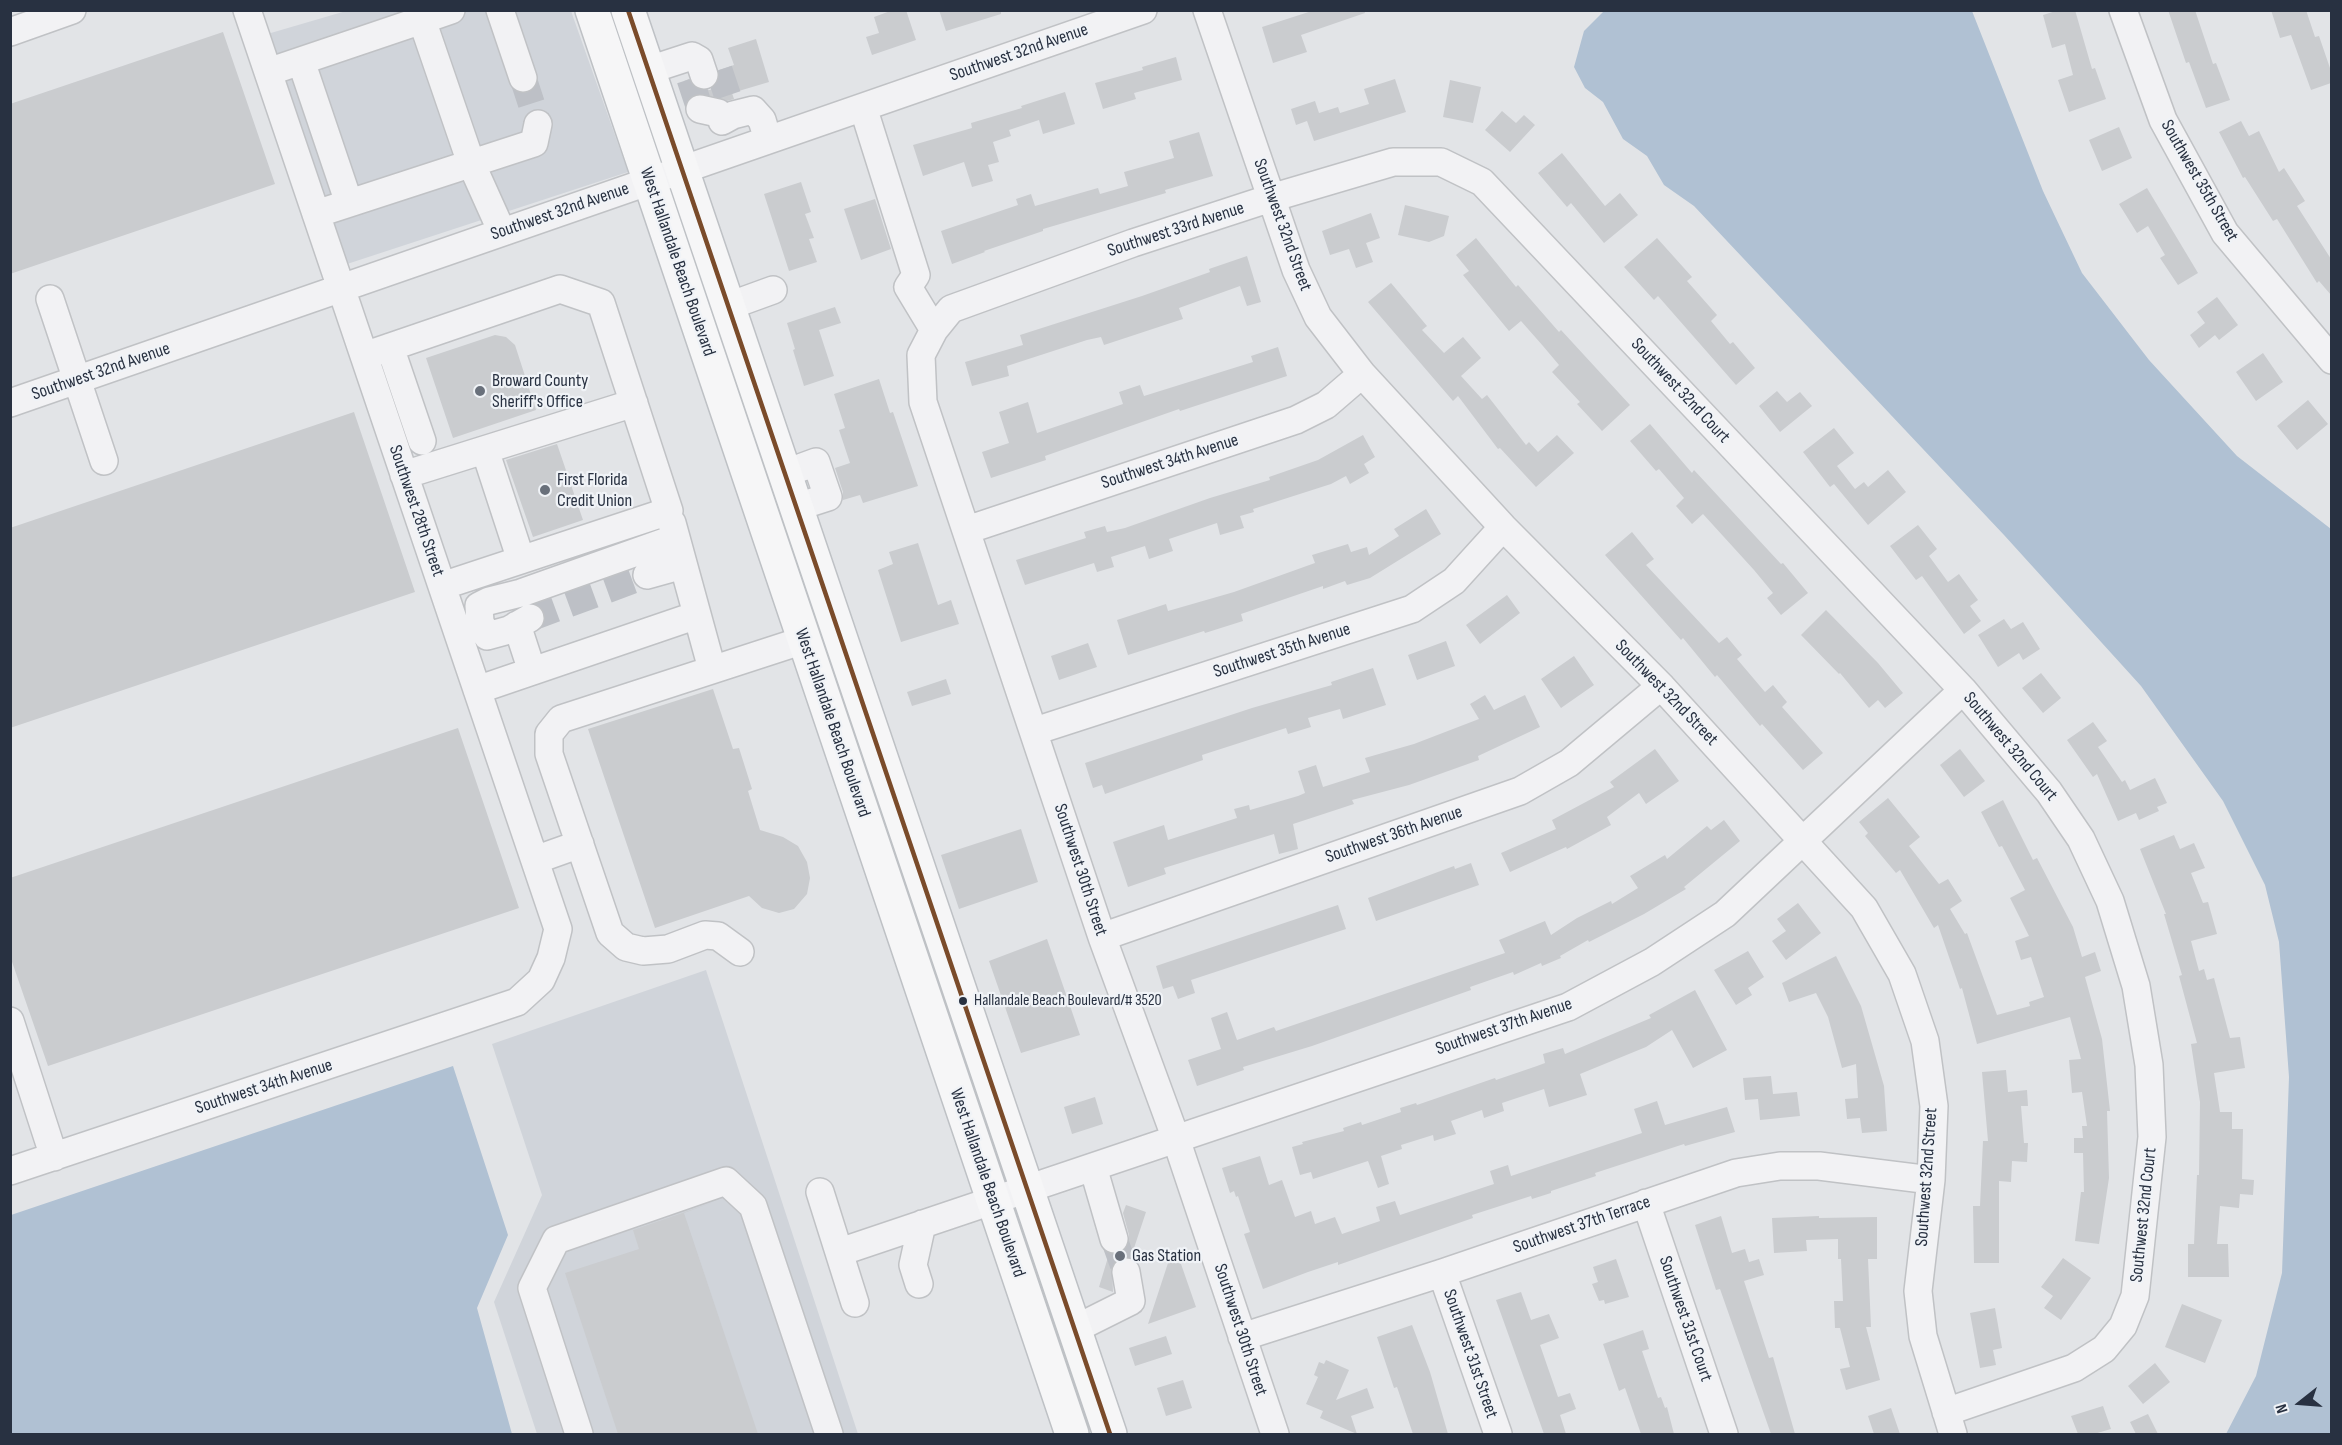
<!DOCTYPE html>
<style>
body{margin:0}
#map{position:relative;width:2342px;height:1445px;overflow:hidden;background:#e2e4e7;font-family:"Sofia Sans Condensed",sans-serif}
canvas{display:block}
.frame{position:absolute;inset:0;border:12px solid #283141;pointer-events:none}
.north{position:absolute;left:2270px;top:1373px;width:60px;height:60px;-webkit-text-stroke:4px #f0f3f7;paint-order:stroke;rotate:253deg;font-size:16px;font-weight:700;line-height:24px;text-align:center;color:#283141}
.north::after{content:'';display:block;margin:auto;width:21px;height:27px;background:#283141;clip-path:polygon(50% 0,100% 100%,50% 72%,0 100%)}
</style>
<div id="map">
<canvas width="2342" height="1445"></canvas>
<div class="frame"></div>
<div class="north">N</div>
</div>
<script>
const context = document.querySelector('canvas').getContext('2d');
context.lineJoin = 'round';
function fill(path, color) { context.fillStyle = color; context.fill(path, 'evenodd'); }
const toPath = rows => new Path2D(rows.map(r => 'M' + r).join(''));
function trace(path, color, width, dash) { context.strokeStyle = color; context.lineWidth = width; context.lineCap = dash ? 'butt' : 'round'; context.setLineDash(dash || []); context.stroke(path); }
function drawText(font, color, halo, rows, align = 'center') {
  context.font = font + ' "Sofia Sans Condensed",sans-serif'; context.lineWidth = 4.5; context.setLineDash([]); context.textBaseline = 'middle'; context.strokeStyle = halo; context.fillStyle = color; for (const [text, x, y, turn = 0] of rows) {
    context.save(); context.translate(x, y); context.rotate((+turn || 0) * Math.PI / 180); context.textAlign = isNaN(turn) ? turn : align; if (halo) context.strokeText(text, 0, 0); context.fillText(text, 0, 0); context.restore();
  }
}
fill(toPath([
 [346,11,571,11,628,172,344,265,264,35],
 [706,970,858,1434,537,1434,494,1302,542,1195,492,1044]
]), '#d0d4da');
fill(toPath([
 [1605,10,1972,11,2043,191,2082,273,2149,360,2237,456,2331,529,2331,1434,2226,1434,2256,1376,2282,1273,2289,1077,2279,942,2265,885,2223,801,2141,686,2004,535,1694,206,1664,185,1647,156,1623,139,1603,102,1585,88,1574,67,1584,31],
 [453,1066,508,1235,477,1308,512,1434,11,1434,11,1215]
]), '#b0c1d3');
fill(toPath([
 [893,10,906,10,916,40,872,55,866,37,879,33,874,17],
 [939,10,1001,10,1001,14,946,31],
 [1315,10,1364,10,1365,13,1301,35,1307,52,1273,63,1262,27],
 [2059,10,2075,10,2092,69,2095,68,2106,99,2069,112,2058,80,2073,75,2065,44,2052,48,2043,15],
 [2168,10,2195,10,2213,64,2216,63,2230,100,2206,108,2189,62,2186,63],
 [2271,10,2306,10,2315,37,2319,36,2331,71,2331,83,2311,90,2291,35,2280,38],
 [223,32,275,184,10,274,10,104],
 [756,39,769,82,732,93,734,99,727,101,703,94,696,94,690,98,684,81,689,79,693,86,700,90,710,90,716,85,719,79,719,70,734,65,728,48],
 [1176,57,1182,80,1134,93,1136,99,1103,109,1095,83,1143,70,1142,67],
 [1395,79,1406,112,1314,141,1307,121,1296,125,1291,109,1315,101,1319,113,1338,107,1340,113,1369,104,1364,89],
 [1450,80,1481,87,1473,123,1443,117],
 [1065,92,1075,124,1043,134,1039,120,1009,130,1011,136,993,142,999,162,988,165,993,181,972,187,964,162,923,176,913,145,972,128,971,123,1022,108,1021,106],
 [1502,111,1516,123,1524,115,1535,125,1510,152,1485,130],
 [2241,121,2249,136,2259,131,2279,172,2284,168,2305,201,2297,206,2331,259,2331,295,2319,281,2317,283,2277,219,2273,221,2245,177,2243,178,2219,132],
 [2119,127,2132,158,2102,171,2089,140],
 [1199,132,1213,176,1165,190,1166,193,1043,229,1043,231,984,251,985,252,952,264,941,231,1018,205,1016,199,1031,194,1035,206,1098,188,1100,194,1128,186,1124,172,1174,158,1169,141],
 [1562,153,1605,206,1620,193,1638,215,1604,243,1571,203,1567,207,1538,173],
 [801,182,811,212,805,214,814,238,809,239,817,262,789,271,764,194],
 [2147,188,2198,273,2178,285,2160,258,2165,255,2148,226,2137,233,2119,204],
 [875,199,891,249,861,260,844,209],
 [1405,205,1449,216,1444,236,1429,242,1398,235],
 [1371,213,1380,238,1366,243,1373,262,1356,268,1349,249,1330,255,1322,231],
 [1476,238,1516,287,1518,285,1559,332,1561,330,1630,405,1602,431,1577,404,1580,402,1552,372,1559,365,1543,346,1521,321,1509,331,1463,275,1469,271,1456,255],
 [1657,238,1692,277,1687,281,1717,315,1711,321,1730,344,1733,342,1755,368,1736,385,1658,296,1654,300,1624,267],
 [1247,256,1261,302,1247,306,1240,286,1179,308,1183,319,1104,345,1101,337,1087,340,1007,366,1009,376,972,386,965,362,1023,345,1020,335,1142,296,1210,272,1209,269],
 [1391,283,1427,326,1422,330,1444,353,1463,337,1481,358,1461,376,1482,399,1487,395,1526,445,1529,442,1538,452,1557,435,1574,453,1536,487,1500,448,1498,449,1458,396,1453,401,1368,302],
 [2217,297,2238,325,2219,340,2215,335,2199,348,2190,335,2205,323,2197,312],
 [835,307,841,323,819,330,834,376,804,386,793,350,795,349,787,323],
 [495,335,506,337,515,345,536,410,453,438,426,358],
 [1278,347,1287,376,1180,411,1179,409,1045,456,1046,460,991,478,982,452,1009,443,999,412,1028,402,1037,433,1123,404,1119,392,1140,385,1144,396,1253,362,1251,356],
 [2263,353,2283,382,2256,401,2236,372],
 [879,379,890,413,893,412,918,486,863,503,860,495,843,500,843,492,835,468,850,463,839,430,845,428,834,394],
 [1777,391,1787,402,1800,392,1812,406,1780,432,1759,406],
 [2308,400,2328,424,2297,450,2277,426],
 [354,412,415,592,10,728,10,528],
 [1650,424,1692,473,1694,470,1781,564,1783,563,1808,593,1781,615,1767,598,1773,593,1754,570,1703,514,1692,524,1676,506,1684,498,1659,469,1656,471,1630,441],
 [1834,428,1854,453,1837,466,1855,489,1864,482,1868,487,1888,470,1906,492,1868,525,1834,484,1830,487,1803,452],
 [1363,435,1375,457,1364,464,1369,473,1350,484,1346,476,1331,484,1253,509,1254,512,1240,516,1244,528,1220,535,1217,523,1169,539,1173,551,1149,559,1145,546,1111,557,1114,567,1097,572,1094,563,1025,585,1016,560,1086,538,1084,532,1105,526,1107,532,1125,528,1210,498,1270,480,1269,477,1318,460],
 [557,444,583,520,533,537,506,460],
 [1426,509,1441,534,1370,578,1347,585,1345,581,1323,589,1323,586,1241,614,1243,621,1205,633,1204,631,1128,655,1117,620,1166,604,1168,611,1234,592,1315,563,1312,555,1348,544,1351,552,1367,547,1369,555,1399,536,1394,529],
 [1918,525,1937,549,1929,556,1948,582,1959,574,1978,600,1970,606,1981,621,1964,634,1922,576,1916,580,1890,546],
 [1632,532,1654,559,1646,565,1719,643,1727,637,1742,655,1737,659,1765,692,1773,685,1787,702,1782,707,1823,753,1803,770,1762,724,1760,726,1717,675,1715,677,1683,638,1681,640,1605,555],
 [918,543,938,605,951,600,959,624,901,642,878,570,893,564,889,552],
 [1507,595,1520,613,1480,644,1466,625],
 [1826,610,1878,663,1903,693,1885,708,1878,700,1869,708,1840,673,1839,674,1801,635],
 [2004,619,2011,629,2023,622,2040,649,2023,660,2019,653,1998,667,1978,635],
 [1446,641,1455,666,1417,680,1408,655],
 [1088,643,1097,667,1059,680,1051,656],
 [1574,656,1594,685,1561,708,1541,679],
 [1373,668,1386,705,1343,719,1340,709,1308,718,1311,727,1288,734,1286,728,1202,755,1203,760,1105,794,1102,785,1093,788,1085,763,1252,708,1332,685,1331,682],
 [2041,673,2061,698,2043,713,2022,688],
 [946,679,951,694,912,706,907,692],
 [713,689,733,749,739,748,752,789,748,791,760,830,783,837,798,846,807,862,810,878,807,894,794,909,779,913,762,908,749,896,655,928,588,729],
 [1485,695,1494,710,1525,695,1540,727,1478,756,1479,760,1409,785,1352,800,1354,804,1293,824,1298,849,1279,854,1274,834,1164,868,1166,874,1128,887,1113,842,1164,825,1168,840,1237,818,1234,809,1249,805,1250,810,1298,796,1305,793,1298,771,1316,765,1323,787,1370,772,1365,758,1414,744,1479,719,1470,704],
 [2093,722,2107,741,2098,747,2122,782,2125,780,2130,790,2155,778,2167,803,2157,807,2159,811,2139,820,2136,813,2118,821,2097,774,2093,777,2067,740],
 [458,728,519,908,48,1066,10,956,10,878],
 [1655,749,1679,781,1646,804,1639,793,1607,817,1611,825,1567,849,1566,847,1510,872,1501,853,1556,829,1552,820,1614,787,1610,782],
 [1960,749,1985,781,1964,797,1940,765],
 [1888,798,1920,837,1909,846,1939,884,1948,879,1962,901,1950,909,1965,934,1967,933,1997,1015,2030,1006,2029,1002,2044,997,2031,957,2021,960,2015,941,2029,936,2010,898,2025,890,2002,846,1999,847,1981,812,2003,800,2033,860,2037,858,2073,927,2082,957,2095,952,2101,971,2085,977,2102,1039,2110,1111,2107,1111,2109,1178,2099,1244,2075,1241,2081,1192,2084,1192,2083,1153,2074,1153,2074,1138,2083,1138,2082,1126,2087,1126,2082,1092,2072,1093,2069,1060,2081,1059,2070,1017,1977,1044,1962,988,1960,989,1938,925,1934,928,1900,870,1896,873,1865,836,1868,833,1859,822],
 [1724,820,1740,841,1684,887,1686,889,1644,914,1589,942,1588,940,1560,956,1561,958,1542,966,1541,963,1514,975,1513,972,1470,987,1471,990,1312,1046,1243,1067,1244,1070,1197,1086,1188,1060,1221,1049,1211,1018,1227,1012,1237,1040,1274,1027,1276,1031,1505,953,1499,940,1545,921,1551,935,1577,918,1611,901,1612,904,1638,888,1630,876,1665,855,1667,859,1707,826,1711,830],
 [1021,829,1038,882,959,909,941,855],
 [2174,835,2180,849,2194,843,2205,868,2191,873,2203,903,2208,902,2217,934,2191,941,2199,971,2204,969,2207,980,2214,978,2230,1038,2240,1037,2245,1068,2214,1073,2220,1112,2232,1112,2232,1129,2243,1129,2242,1179,2254,1180,2253,1195,2240,1194,2239,1208,2220,1206,2217,1244,2228,1244,2229,1277,2188,1277,2188,1244,2194,1244,2197,1175,2199,1175,2200,1102,2191,1044,2197,1043,2179,976,2182,975,2164,914,2166,914,2140,849],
 [1471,863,1479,885,1376,921,1368,898,1454,866,1455,869],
 [1798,903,1821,933,1786,960,1772,941,1786,931,1777,919],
 [1338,905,1346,929,1191,980,1195,993,1178,999,1173,986,1163,989,1156,966],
 [1047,939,1080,1035,1021,1053,989,961],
 [1748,951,1764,977,1748,988,1752,995,1736,1005,1714,970],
 [1836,956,1861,1006,1884,1086,1887,1131,1862,1133,1860,1118,1847,1119,1845,1099,1858,1098,1856,1064,1842,1068,1828,1017,1816,993,1789,1002,1782,983],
 [1695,990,1727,1050,1693,1068,1672,1030,1646,1047,1580,1074,1587,1095,1549,1107,1544,1089,1502,1103,1504,1111,1484,1118,1482,1110,1451,1121,1456,1134,1434,1141,1433,1135,1401,1145,1402,1149,1381,1156,1389,1184,1378,1188,1368,1161,1313,1179,1311,1172,1300,1175,1292,1147,1303,1144,1302,1142,1344,1131,1343,1128,1361,1122,1362,1125,1401,1112,1400,1108,1416,1103,1417,1105,1495,1078,1496,1080,1537,1066,1545,1063,1543,1054,1563,1048,1565,1054,1651,1018,1649,1015],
 [2006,1070,2008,1092,2027,1090,2028,1106,2021,1106,2024,1143,2028,1143,2027,1162,2012,1161,2011,1182,1999,1181,1999,1263,1974,1263,1973,1206,1980,1206,1983,1141,1988,1141,1982,1072],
 [1771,1076,1773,1094,1797,1092,1800,1116,1760,1120,1758,1099,1745,1100,1743,1078],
 [1095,1097,1103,1124,1072,1134,1064,1107],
 [1657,1101,1665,1125,1727,1107,1735,1132,1685,1146,1684,1144,1595,1173,1596,1176,1551,1191,1551,1193,1532,1199,1531,1196,1472,1215,1473,1218,1338,1265,1338,1262,1308,1272,1263,1289,1244,1234,1250,1232,1238,1196,1236,1197,1234,1191,1230,1193,1222,1168,1260,1156,1269,1185,1282,1180,1295,1217,1311,1211,1315,1224,1335,1217,1342,1234,1380,1221,1376,1207,1395,1201,1400,1215,1494,1184,1490,1171,1508,1165,1511,1176,1642,1133,1634,1109],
 [714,1202,684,1213,758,1434,618,1434,565,1273,639,1249,633,1230],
 [1126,1205,1146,1212,1131,1257,1123,1257,1116,1260,1112,1266,1113,1292,1099,1287,1109,1254,1119,1254,1125,1250,1129,1243,1129,1235,1123,1213],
 [1721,1216,1732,1253,1745,1249,1749,1262,1759,1259,1764,1275,1744,1281,1769,1358,1773,1357,1795,1434,1771,1434,1720,1289,1716,1290,1695,1225],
 [1819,1216,1819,1218,1877,1217,1877,1259,1868,1259,1871,1327,1866,1327,1880,1380,1846,1390,1840,1369,1850,1367,1840,1328,1835,1328,1834,1301,1843,1301,1841,1259,1838,1259,1838,1239,1806,1240,1807,1251,1774,1253,1772,1218],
 [2063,1258,2091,1278,2061,1320,2044,1308,2053,1296,2041,1287],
 [1616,1259,1629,1297,1605,1304,1604,1300,1599,1301,1592,1284,1598,1282,1593,1267],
 [1169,1260,1181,1264,1196,1307,1148,1324],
 [1521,1292,1531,1320,1549,1314,1559,1338,1540,1345,1558,1397,1570,1393,1576,1409,1560,1415,1566,1434,1544,1434,1496,1300],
 [2182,1304,2222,1320,2205,1363,2165,1347],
 [1995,1308,2002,1348,1993,1350,1996,1365,1980,1368,1970,1313],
 [1412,1325,1430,1372,1448,1434,1413,1434,1397,1387,1394,1388,1377,1337],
 [1643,1330,1649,1349,1642,1351,1658,1398,1661,1397,1665,1408,1667,1407,1674,1434,1641,1434,1625,1388,1619,1391,1603,1344],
 [1166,1336,1172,1354,1135,1366,1129,1348],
 [1326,1360,1349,1370,1336,1400,1367,1388,1374,1408,1351,1416,1357,1434,1320,1418,1323,1411,1306,1404,1318,1377,1314,1375,1319,1362,1324,1364],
 [2155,1363,2170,1382,2143,1404,2128,1386],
 [1183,1380,1192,1408,1166,1416,1157,1388],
 [2103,1406,2111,1429,2094,1434,2078,1434,2071,1416],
 [1891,1408,1900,1434,1874,1434,1868,1416],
 [2148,1414,2158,1434,2136,1434,2130,1422]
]), '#cacccf');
trace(toPath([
 [719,70,729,100],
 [523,78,538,124],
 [690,79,700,109],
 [530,618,647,575],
 [1114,1239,1126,1272]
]), '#bdc0c6', 27, [27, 14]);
const minor = toPath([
 [500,10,523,78],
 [1207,10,1296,270,1318,317,1362,374,1503,527,1661,686,1864,908,1902,974,1925,1041,1934,1106,1931,1180,1918,1291,1923,1336,1953,1434],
 [2123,10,2163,120,2225,233,2332,360],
 [422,20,451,10],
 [10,32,72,10],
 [301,61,349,203],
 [649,70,692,56,699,60,704,75],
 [268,72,422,20,471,163,502,232],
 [863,107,916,275,908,287,934,330],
 [700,109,718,113],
 [722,121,733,115,753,110,762,120,768,140],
 [316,214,534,143,538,124],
 [50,299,104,461],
 [729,306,773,290],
 [390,347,422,441],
 [364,356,560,289,601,303,669,511,442,586],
 [10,403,1143,10],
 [485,450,521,560],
 [786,473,816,462,828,497,797,507],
 [404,475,634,403],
 [672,523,712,669],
 [967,530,1296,420,1326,405,1362,374],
 [647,575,683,565],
 [530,618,509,630,487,636,480,622,479,606,489,601,521,593,676,538],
 [517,625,532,671],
 [477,690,697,615],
 [1035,731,1412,609,1454,581,1503,527],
 [535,860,580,844],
 [1102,937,1520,791,1569,763,1661,686],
 [740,952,718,936,705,935,668,949,643,951,626,947,610,933,549,754,549,734,561,719,804,640],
 [10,1021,54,1157],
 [1093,1167,1114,1239],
 [10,1171,517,1002,541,980,551,958,558,929,247,10],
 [820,1192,855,1303],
 [1646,1203,1724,1434],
 [840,1252,1568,1007,1652,962,1725,914,1963,690],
 [1442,1273,1498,1434],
 [919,1284,913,1265,922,1224],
 [1075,1329,1131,1301,1126,1272],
 [1242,1337,1442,1273,1736,1173,1780,1166,1819,1166,1931,1180],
 [579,1434,532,1288,556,1240,726,1181,753,1206,829,1434],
 [1275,1434,1176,1139,1102,937,923,402,921,355,934,330,951,309,1133,243,1271,198,1393,162,1441,162,1482,182,1963,690,2049,792,2081,839,2110,901,2136,986,2149,1065,2152,1137,2135,1296,2123,1326,2104,1349,2074,1368,1946,1412]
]);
const major = toPath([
 [592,10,1072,1434],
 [628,10,1110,1434]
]);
trace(minor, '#c0c2c5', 30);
trace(major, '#bec1c5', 36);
trace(minor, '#f2f2f4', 27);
trace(major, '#f6f6f7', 33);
trace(toPath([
 [628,10,1110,1434]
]), '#7a4b2a', 4.5);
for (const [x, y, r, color] of [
 [480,391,6,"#69707b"],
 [545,490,6,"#69707b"],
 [963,1001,5,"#283141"],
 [1120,1256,6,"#69707b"]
]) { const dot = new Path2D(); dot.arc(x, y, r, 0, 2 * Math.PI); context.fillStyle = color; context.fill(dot); trace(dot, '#f0f3f7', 2); }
drawText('16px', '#283141', '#f0f3f7', [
 ["Hallandale Beach Boulevard/# 3520",974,1001]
], 'left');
drawText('18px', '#283141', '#f0f3f7', [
 ["Southwest 32nd Avenue",1019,53,-19],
 ["Southwest 35th Street",2199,181,60],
 ["Southwest 32nd Avenue",560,212,-19],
 ["Southwest 32nd Street",1282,225,70],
 ["Southwest 33rd Avenue",1176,230,-18],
 ["West Hallandale Beach Boulevard",677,262,71],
 ["Southwest 32nd Avenue",101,372,-19],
 ["Southwest 32nd Court",1680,391,47],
 ["Southwest 34th Avenue",1170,462,-18],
 ["Southwest 28th Street",416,511,71],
 ["Southwest 35th Avenue",1282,651,-18],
 ["Southwest 32nd Street",1666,693,46],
 ["West Hallandale Beach Boulevard",832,723,71],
 ["Southwest 32nd Court",2010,747,50],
 ["Southwest 36th Avenue",1394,835,-19],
 ["Southwest 30th Street",1080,870,72],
 ["Southwest 37th Avenue",1504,1027,-19],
 ["Southwest 34th Avenue",264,1087,-18],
 ["Southwest 32nd Street",1927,1177,-86],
 ["West Hallandale Beach Boulevard",987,1183,71],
 ["Southwest 32nd Court",2144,1215,-84],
 ["Southwest 37th Terrace",1582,1225,-19],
 ["Southwest 31st Court",1685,1319,71],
 ["Southwest 30th Street",1240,1330,72],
 ["Southwest 31st Street",1470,1354,71]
]);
drawText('18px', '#283141', '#f0f3f7', [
 ["Broward County",492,381],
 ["Sheriff's Office",492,402],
 ["First Florida",557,480],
 ["Credit Union",557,501],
 ["Gas Station",1132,1256]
], 'left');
</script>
